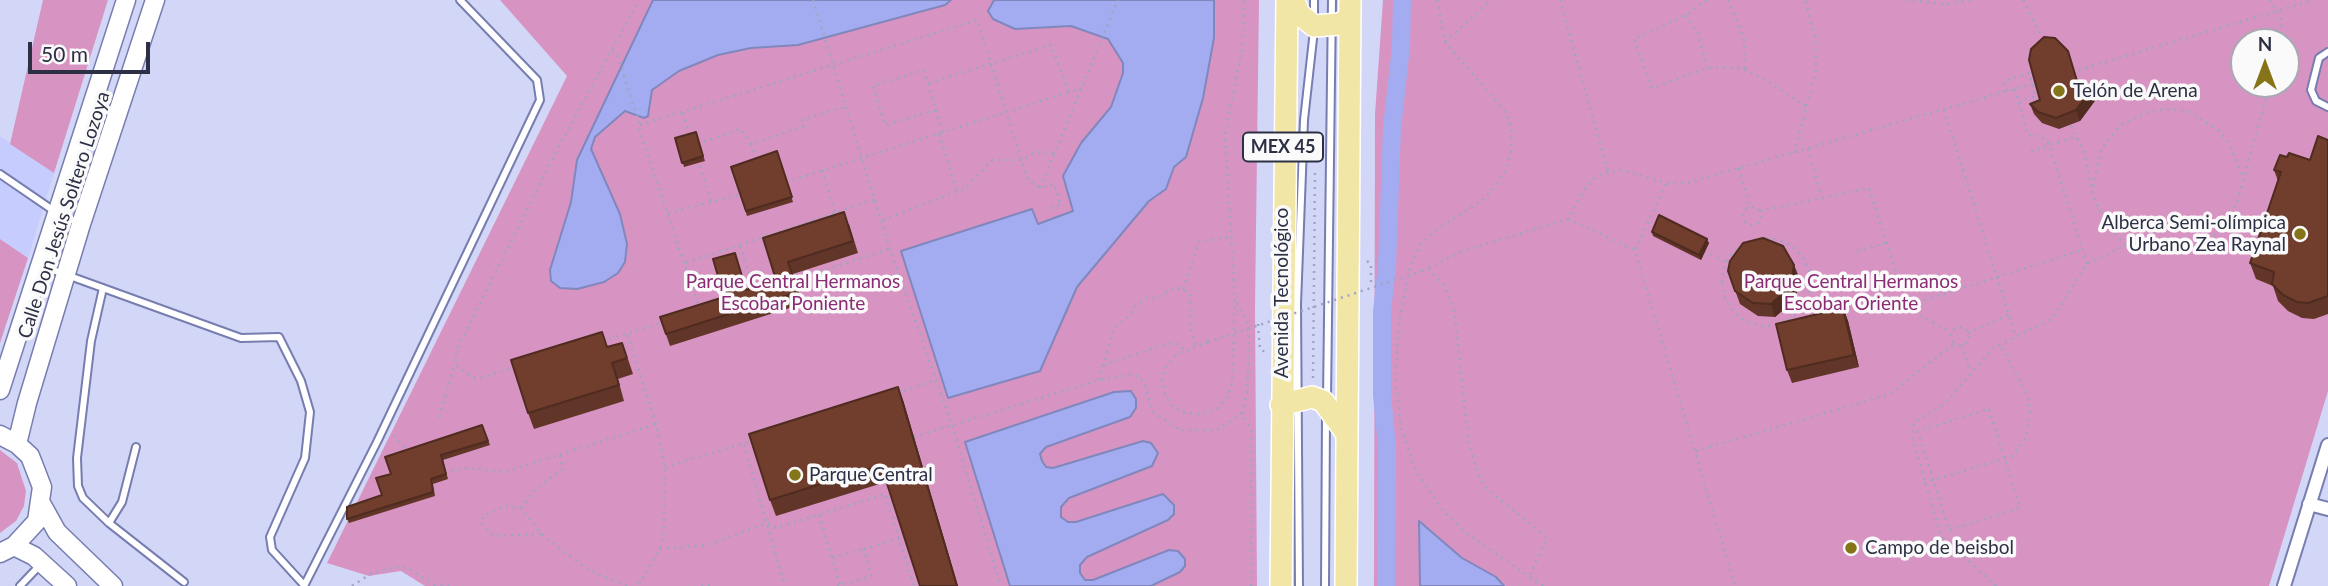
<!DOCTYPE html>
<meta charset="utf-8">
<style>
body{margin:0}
#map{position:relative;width:2328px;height:586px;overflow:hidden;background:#d2d7f8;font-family:Lato,sans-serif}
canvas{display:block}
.north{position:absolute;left:2230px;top:28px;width:70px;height:70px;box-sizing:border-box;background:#fafafa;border:2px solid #a8a9b2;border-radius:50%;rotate:0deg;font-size:19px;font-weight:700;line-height:28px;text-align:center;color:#2d3045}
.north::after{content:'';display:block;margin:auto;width:24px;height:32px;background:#857518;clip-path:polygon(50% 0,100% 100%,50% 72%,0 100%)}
.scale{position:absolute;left:28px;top:42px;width:122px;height:32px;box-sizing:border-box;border:4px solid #2d3045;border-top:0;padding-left:9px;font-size:21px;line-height:24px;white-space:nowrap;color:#2d3045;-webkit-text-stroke:5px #fafafa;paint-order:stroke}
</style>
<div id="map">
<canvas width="2328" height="586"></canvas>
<div class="north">N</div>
<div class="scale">50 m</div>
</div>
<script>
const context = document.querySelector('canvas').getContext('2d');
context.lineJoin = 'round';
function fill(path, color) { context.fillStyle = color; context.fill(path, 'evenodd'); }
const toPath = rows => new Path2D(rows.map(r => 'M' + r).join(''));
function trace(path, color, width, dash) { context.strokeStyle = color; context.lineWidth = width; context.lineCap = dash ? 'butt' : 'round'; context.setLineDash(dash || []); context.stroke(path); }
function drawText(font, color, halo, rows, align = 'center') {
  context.font = font + ' Lato,sans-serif'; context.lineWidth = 7; context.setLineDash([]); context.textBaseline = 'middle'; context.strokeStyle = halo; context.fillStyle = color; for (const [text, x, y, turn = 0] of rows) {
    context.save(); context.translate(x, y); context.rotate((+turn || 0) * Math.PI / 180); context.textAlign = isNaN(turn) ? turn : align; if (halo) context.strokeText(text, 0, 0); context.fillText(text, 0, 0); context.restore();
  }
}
fill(toPath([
 [0,136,54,173,28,258,0,239]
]), '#c6cdfe');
fill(toPath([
 [43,0,108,0,54,173,10,144],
 [500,0,1259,0,1255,308,1257,586,425,586,401,571,369,576,327,563,567,76],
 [1383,0,2328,0,2328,391,2269,586,1374,586,1375,114],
 [2244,42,2286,42,2286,84,2244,84],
 [0,239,28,258,0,343],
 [0,450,17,463,26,491,24,506,16,521,0,533]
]), '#d794c3');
const water = toPath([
 [653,0,951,0,945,5,798,45,751,48,718,55,679,71,652,90,648,116,644,118,625,111,595,137,591,149,620,214,627,244,625,262,618,273,604,282,577,289,560,288,551,281,550,270,571,202,577,160,653,0],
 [994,0,1214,0,1214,38,1203,98,1186,157,1174,167,1166,189,1149,201,1077,287,1040,371,948,398,901,251,1032,209,1038,224,1073,211,1063,176,1081,143,1111,107,1123,73,1123,63,1108,39,1071,26,1015,29,993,19,988,11,994,0],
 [1131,391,1136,399,1136,408,1130,417,1046,447,1040,454,1042,461,1046,467,1053,468,1143,441,1151,443,1158,453,1152,466,1069,498,1061,507,1061,517,1068,522,1076,522,1163,494,1174,505,1174,514,1168,520,1087,557,1080,565,1080,573,1085,580,1093,580,1169,550,1178,551,1185,559,1185,566,1180,572,1151,586,1010,586,965,442,1114,392,1131,391],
 [1419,521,1462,558,1496,577,1504,586,1420,586,1419,521]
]);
fill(water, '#a4acf1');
trace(water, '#8087bd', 2);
trace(toPath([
 [1386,586,1387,447,1382,395,1382,312,1387,265,1392,128,1401,47,1402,0]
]), '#a4acf1', 18);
const lane = toPath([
 [1314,19,1314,0],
 [2328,52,2319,58,2311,90,2316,101,2328,107],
 [0,174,57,213,79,223],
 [42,266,241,338,279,337,301,381,310,412,305,458,270,537,272,550,304,585],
 [103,288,91,341,77,458,78,486,83,498,109,523,184,582],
 [1327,399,1332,0],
 [109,523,122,502,136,447],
 [20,586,41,564],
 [304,586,377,442,540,100,537,80,460,0],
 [1299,586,1297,304,1304,120,1314,30],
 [1325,586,1326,416]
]);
const street = toPath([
 [2309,504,2328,509],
 [2284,586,2328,445]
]);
const secondary = toPath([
 [0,390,126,0],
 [0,435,17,444,30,456,42,487,37,521,14,546,0,553],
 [17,444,27,403,81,224,155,0],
 [42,505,57,532,113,586],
 [14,546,34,556,67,586]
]);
const primary = toPath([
 [1294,0,1299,14,1314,26,1340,24,1350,17],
 [1281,405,1312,397,1323,401,1347,434],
 [1281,586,1287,0],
 [1346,586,1350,0]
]);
trace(lane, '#777daf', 10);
trace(street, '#777daf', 16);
trace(secondary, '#777daf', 21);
trace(primary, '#fff', 24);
trace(toPath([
 [813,0,890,249,952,425,1001,586],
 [1437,0,1445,42,1506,113,1511,128,1511,151,1506,169,1495,187,1484,199,1436,230,1421,244,1410,266,1398,328,1396,381,1401,428,1415,469,1444,512,1465,532,1543,586],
 [1560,0,1608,172],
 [1707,0,1686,15,1634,39,1652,88,1707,68,1726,67,1745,70,1764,79,1808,108],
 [1728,0,1744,38,1745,70],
 [1906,0,1947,4,1971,0],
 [2023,0,2044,41],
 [2270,0,2281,18,2282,42],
 [1686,15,1698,33,1707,67],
 [1445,42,1491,0],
 [612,51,617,54,640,125,639,129,699,307],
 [924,70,936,110,885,125,873,86,924,70],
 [2072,72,2314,0],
 [929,83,1051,45,1069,92],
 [2015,89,2028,135,2041,136,2049,144,2087,264],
 [2007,91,2004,81,2029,73,2036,96,2019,101],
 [936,110,943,133],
 [1944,110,2016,337],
 [683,113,690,136],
 [640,125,977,20,1028,180,1040,188,1054,184,1061,205,1047,209],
 [2071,126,2085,154,2091,188],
 [939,134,957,191],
 [697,144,741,129,751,144],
 [1808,149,1821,196],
 [2031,151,2075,137],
 [1794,153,1816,72,1816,39,1805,0],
 [698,159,711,202],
 [756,159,751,144,804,126,802,120,846,106],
 [1739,168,1750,207],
 [822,170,835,213],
 [1962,170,1970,168],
 [786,182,1082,88],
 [1666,184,1635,250,1735,586],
 [1040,188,1118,0],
 '1743 216a9 9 0 1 1 18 0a9 9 0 1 1-18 0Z',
 [1760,211,1869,188,1906,304,1910,310,1951,332],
 [668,213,743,194],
 [1568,219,1635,250],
 [883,220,966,188,992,160,1022,160,1035,152,1054,153],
 '1722 282a44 44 0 1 1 88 0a44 44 0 1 1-88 0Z',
 [2126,245,2103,221,2092,191,2101,150,2120,125,2150,111,2169,109,2190,112,2218,130,2229,143,2242,175],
 [740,246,754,289],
 [1857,251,1886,243],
 [1704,252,1726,262],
 [1367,261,1371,264,1371,287],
 [686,263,876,199],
 [1428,269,1443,284,1454,307,1468,439,1480,479,1489,491,1547,537,1530,575],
 [1422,271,1463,251,1568,219,1586,187,1596,177,1608,172,1622,170,1667,183,1687,183,2035,83],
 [793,280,890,249],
 [1183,289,1199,242,1233,236],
 [1237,303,1247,321,1249,338,1247,393,1242,413,1251,430,1251,586],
 [1806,306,1900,308,2082,250],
 [1258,324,1260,349,1265,352],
 '1951 336a9 9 0 1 1 18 0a9 9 0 1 1-18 0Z',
 [1968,333,2008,315],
 [628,335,656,424,665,467,664,533,660,549,638,586],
 [603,341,664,322],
 [1208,342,1177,354,1165,368,1162,380,1165,395,1172,406,1185,413,1202,414,1217,409,1228,396,1232,383,1235,300,1225,134,1242,49,1244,0],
 [1962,345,1970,372],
 [1103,365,1166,344,1176,343,1185,350],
 [516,367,480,378,471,377,455,364,457,349,558,148,639,0],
 [1313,378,1315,172],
 [1099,380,1114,328,1130,315,1136,305,1147,298,1157,298,1174,288,1183,289,1190,295,1190,328,1196,346],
 [897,393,934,381],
 [1989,409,2020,508,1949,530,1918,431,1989,409],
 [439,417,455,364],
 [394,435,408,451],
 [914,437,1099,380,1134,374,1144,382,1153,412,1180,430,1217,430,1242,413],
 [744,445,785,586],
 [1696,451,1890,394,1954,344],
 [665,467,755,440],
 [444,472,468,468,505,472,656,424],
 [1924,483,2012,456,2026,439,2030,411,2028,396,2000,344],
 [521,508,536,488,563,469,560,455],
 [819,515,832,558],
 [541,534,493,536,481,523,484,515,505,506,521,508,541,534,587,569,627,586],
 [660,549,707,545,767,523,776,528,885,494,914,586],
 [840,584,832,558,864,549],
 [352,586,372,573,396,567,408,568,435,585,449,586],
 [701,586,713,586],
 [837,586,871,576,864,549,900,538],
 [1996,586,1941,536,1912,437,1914,422,1944,404,1993,348,2052,319,2087,264,2126,245,2168,249,2190,247,2208,240,2221,230,2237,202,2270,84]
]), '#a0a4c2', 2.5, [2, 5]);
trace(lane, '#fff', 6);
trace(street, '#fff', 12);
trace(secondary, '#fff', 18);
trace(primary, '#f2e6a6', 21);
trace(toPath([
 [1208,342,1422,271]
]), '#a0a4c2', 2.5, [2, 5]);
fill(toPath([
 [2068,51,2081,91,2097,98,2080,121,2059,129,2042,123,2034,114,2030,104,2040,100],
 [696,132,705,161,684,167,675,138],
 [2328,140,2328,314,2314,319,2302,318,2288,311,2278,301,2273,286,2256,279,2250,263,2278,181,2274,170,2287,157,2310,160],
 [777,151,793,202,747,216,731,167],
 [849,224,858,253,793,274,802,304,670,346,660,317,724,297,735,253,747,289,776,280,763,238],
 [1652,232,1709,243,1701,260,1653,236],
 [1728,271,1799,277,1796,299,1775,317,1758,316,1740,304],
 [1843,308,1848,321,1859,367,1792,383,1787,370],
 [602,332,607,347,628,359,633,374,618,379,624,401,534,429,528,413],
 [898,387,904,403,886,482,776,516,770,500],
 [482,425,490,445,443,460,448,479,433,484,435,496,349,523,347,519,382,495,391,474]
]), '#613528');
fill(toPath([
 [2068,51,2083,101,2093,87,2097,98,2080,121,2076,110],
 [1707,239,1709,243,1701,260,1699,255],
 [1794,265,1799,277,1796,299,1775,317,1771,304],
 [1843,308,1848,321,1859,367,1854,355],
 [898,387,904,403,958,586,957,586]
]), '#4f2b20');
const building = toPath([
 [2044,37,2055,38,2068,51,2080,91,2093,87,2076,110,2056,118,2038,112,2030,104,2040,100,2029,60,2031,49,2044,37],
 [696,132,703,156,682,163,675,138,696,132],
 [2318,136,2328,140,2328,296,2308,303,2297,302,2283,295,2272,284,2274,272,2250,263,2281,172,2274,170,2280,155,2287,157,2289,153,2310,160,2318,136],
 [777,151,792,197,746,211,731,167,777,151],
 [844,212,853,241,788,262,798,292,666,334,660,317,724,297,713,259,735,253,746,290,776,280,763,238,844,212],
 [1659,215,1707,239,1699,255,1652,232,1659,215],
 [1763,238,1783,246,1794,265,1791,286,1771,304,1753,303,1735,291,1728,271,1730,261,1743,243,1763,238],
 [1843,308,1854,355,1787,370,1776,324,1843,308],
 [602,332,607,347,622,343,627,358,612,363,619,385,528,413,511,360,602,332],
 [898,387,957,586,920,586,881,465,770,500,749,434,898,387],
 [482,425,488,441,441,455,446,474,431,479,433,492,347,519,347,507,382,495,376,478,391,474,385,457,482,425]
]);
fill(building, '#713e2e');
trace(building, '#4f2b20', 2);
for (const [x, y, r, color] of [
 [2059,91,7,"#857518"],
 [2300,234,7,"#857518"],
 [795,475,7,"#857518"],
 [1851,548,7,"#857518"]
]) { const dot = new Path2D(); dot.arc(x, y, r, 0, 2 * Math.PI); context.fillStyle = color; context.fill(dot); trace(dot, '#fafafa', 2.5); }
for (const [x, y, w] of [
 [1283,147,80]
]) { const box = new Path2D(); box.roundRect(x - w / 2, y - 14.5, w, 29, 5); context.fillStyle = '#fafafa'; context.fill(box); trace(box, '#2d3045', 2); }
drawText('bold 18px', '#2d3045', null, [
 ["MEX 45",1283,147]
]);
drawText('19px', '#2d3045', '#fafafa', [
 ["Telón de Arena",2073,91],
 ["Alberca Semi-olímpica",2286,223,"right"],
 ["Urbano Zea Raynal",2286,245,"right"],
 ["Parque Central",809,475],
 ["Campo de beisbol",1865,548]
], 'left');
drawText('19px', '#2d3045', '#fafafa', [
 ["Calle Don Jesús Soltero Lozoya",64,215,-72],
 ["Avenida Tecnológico",1282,293,-90]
]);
drawText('19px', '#8a2b74', '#fafafa', [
 ["Parque Central Hermanos",793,282],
 ["Escobar Poniente",793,304],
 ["Parque Central Hermanos",1851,282],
 ["Escobar Oriente",1851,304]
]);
</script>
